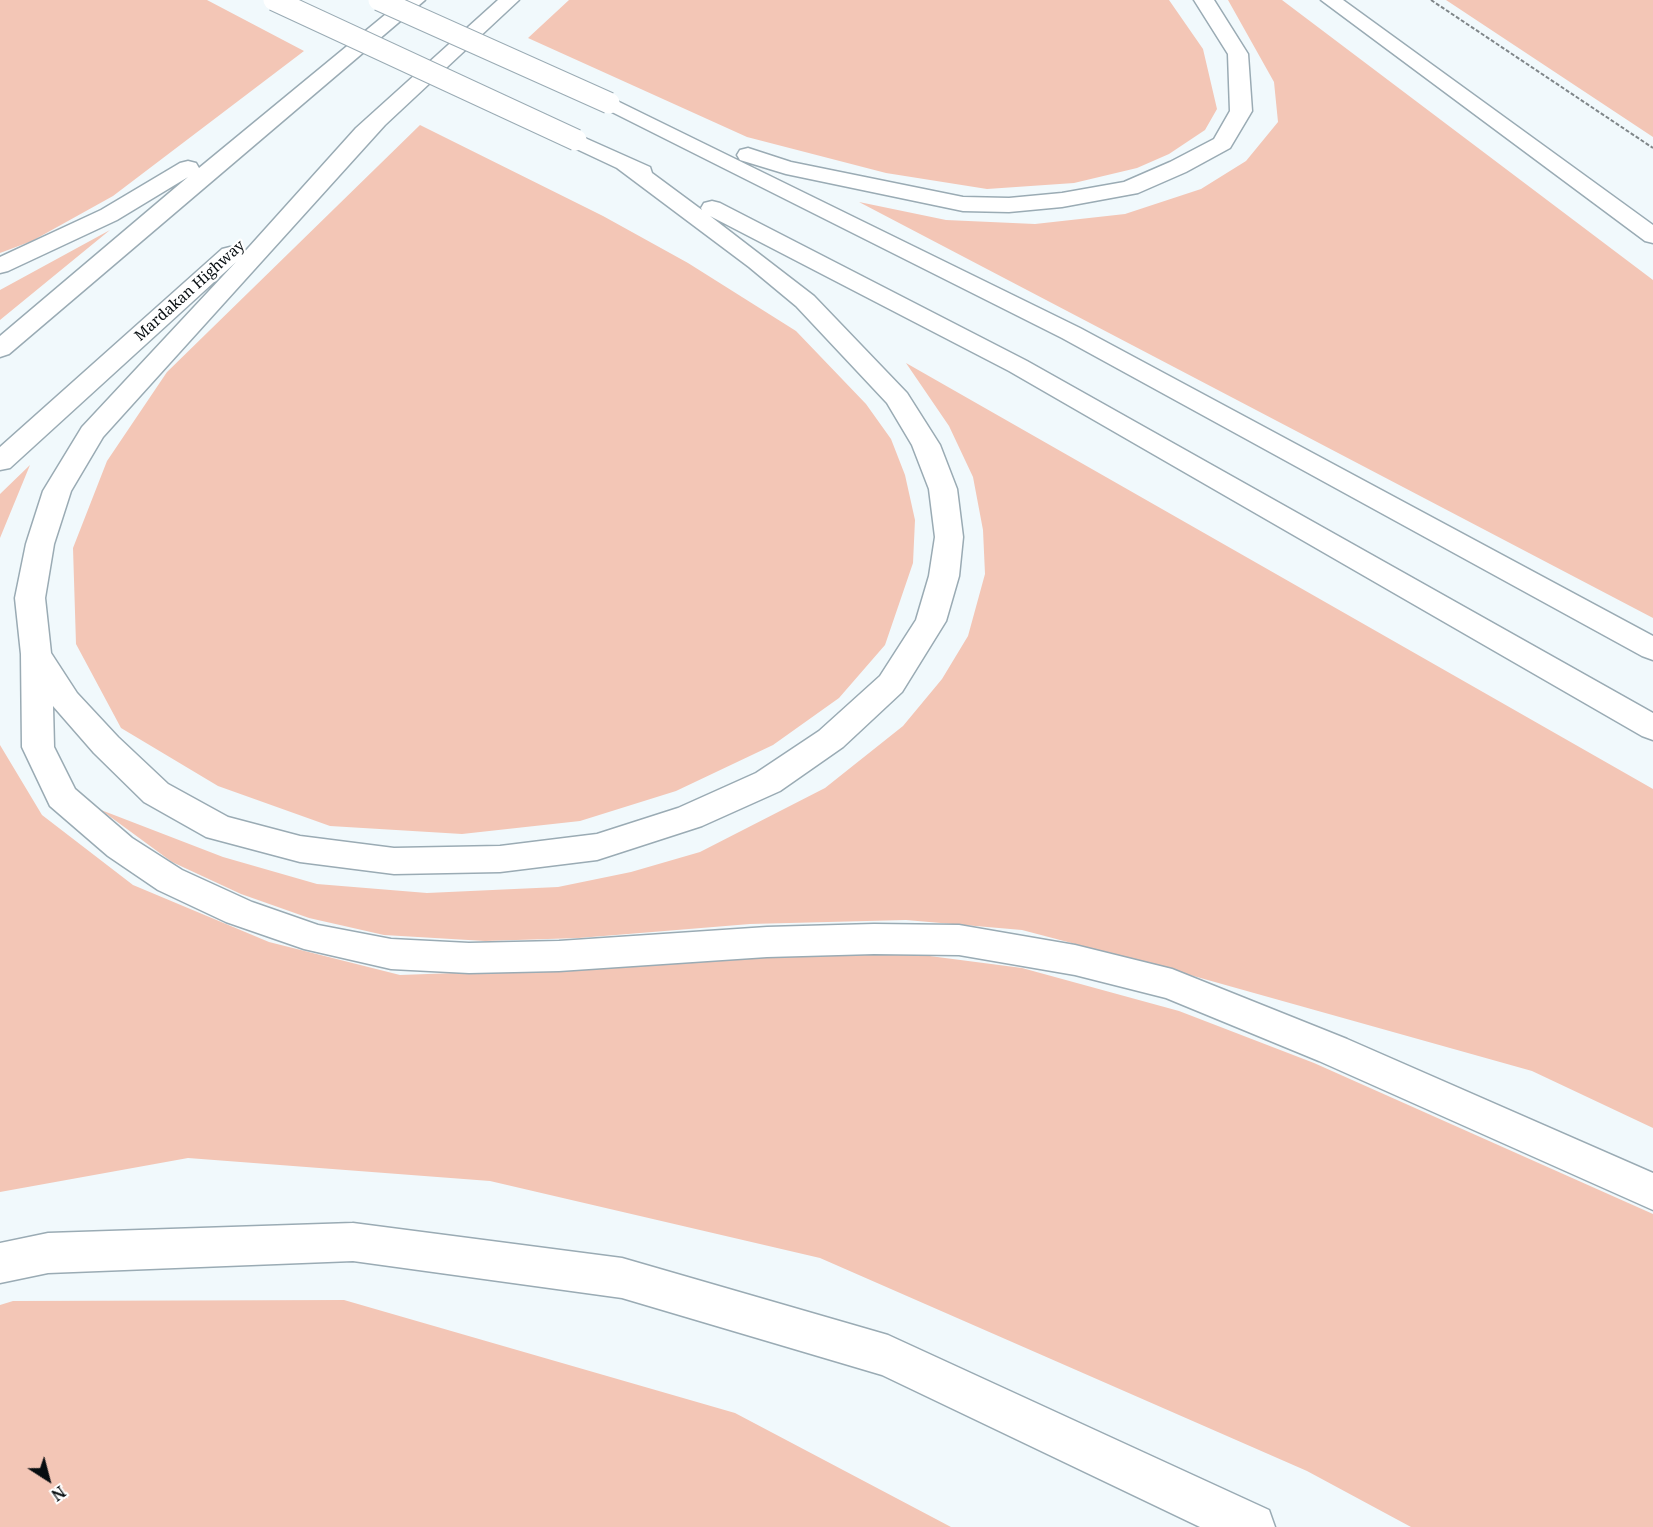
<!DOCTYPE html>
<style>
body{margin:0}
#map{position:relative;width:1653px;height:1527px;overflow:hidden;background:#f1f9fc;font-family:"Noto Serif",serif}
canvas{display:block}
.north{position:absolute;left:18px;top:1449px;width:60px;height:60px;-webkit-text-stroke:4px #fff;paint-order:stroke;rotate:144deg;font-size:16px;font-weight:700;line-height:24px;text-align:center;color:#070d10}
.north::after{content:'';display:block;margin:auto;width:21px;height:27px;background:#070d10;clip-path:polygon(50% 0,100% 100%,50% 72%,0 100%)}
</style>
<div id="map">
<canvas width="1653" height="1527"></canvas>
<div class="north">N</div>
</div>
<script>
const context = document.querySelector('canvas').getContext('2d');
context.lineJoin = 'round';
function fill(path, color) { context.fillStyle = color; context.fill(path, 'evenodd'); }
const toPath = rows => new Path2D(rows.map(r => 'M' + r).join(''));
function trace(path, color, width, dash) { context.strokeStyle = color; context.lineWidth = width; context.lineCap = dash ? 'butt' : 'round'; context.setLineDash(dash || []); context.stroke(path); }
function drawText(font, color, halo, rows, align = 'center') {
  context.font = font + ' "Noto Serif",serif'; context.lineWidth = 4.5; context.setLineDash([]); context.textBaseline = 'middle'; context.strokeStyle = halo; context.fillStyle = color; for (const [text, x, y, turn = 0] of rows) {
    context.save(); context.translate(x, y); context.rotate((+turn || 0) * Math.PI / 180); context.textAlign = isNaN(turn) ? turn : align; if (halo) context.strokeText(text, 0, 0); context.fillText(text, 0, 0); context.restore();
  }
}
fill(toPath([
 [0,0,207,0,304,51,113,196,32,241,0,253],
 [569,0,1169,0,1203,49,1217,109,1205,130,1169,154,1137,168,1074,183,987,189,886,173,747,137,528,38],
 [1228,0,1282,0,1653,280,1653,618,859,202,946,220,1035,224,1125,214,1201,189,1246,161,1278,122,1274,82],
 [1446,0,1653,0,1653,137],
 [420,125,603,216,688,263,796,331,866,404,891,439,905,475,915,520,913,563,885,645,839,698,773,745,676,791,580,821,462,834,330,826,218,786,121,728,76,644,73,548,107,461,167,372],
 [110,230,0,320,0,290],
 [906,363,1653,789,1653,1128,1532,1071,1140,961,1022,930,906,920,750,924,579,938,485,941,384,935,309,918,241,894,172,862,101,810,223,857,317,884,427,893,558,887,631,872,700,852,825,788,903,726,942,679,968,636,985,574,983,530,973,477,949,426],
 [30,465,0,538,0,494],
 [0,745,42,815,133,885,269,942,400,975,593,968,868,948,1022,968,1179,1011,1314,1063,1653,1214,1653,1527,1411,1527,1307,1471,820,1258,490,1181,188,1158,0,1192],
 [344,1300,735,1413,951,1527,0,1527,0,1305,13,1301]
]), '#f3c6b6');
const highway = toPath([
 [403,0,425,0,9,354,0,357,0,336,188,177,117,220,8,271,0,273,0,257,101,210,180,163,188,161,196,163,199,168,403,0],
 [498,0,519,0,385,125,103,437,71,491,54,544,45,598,51,653,77,693,118,737,168,784,228,817,300,836,394,848,500,846,597,834,678,808,756,773,819,731,880,676,916,620,929,576,935,537,929,489,912,445,887,403,796,306,749,267,617,168,568,145,565,140,568,135,576,134,650,167,652,173,702,210,701,208,704,203,712,201,720,203,1027,361,1653,713,1653,740,1642,736,1009,371,710,216,814,296,907,393,940,445,957,489,963,537,959,576,946,621,902,692,843,747,780,791,702,826,597,860,500,872,394,874,300,862,206,837,144,802,94,753,53,706,54,747,75,789,132,838,182,870,252,902,318,925,391,939,469,943,559,941,767,927,874,924,959,925,1075,945,1172,969,1347,1039,1653,1173,1653,1210,1319,1061,1166,998,1075,975,959,955,874,954,767,957,559,971,469,973,391,969,304,949,226,922,158,890,108,856,50,806,22,747,21,654,15,598,26,544,43,491,82,427,236,262,10,468,0,470,0,447,222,249,230,247,238,249,242,254,240,257,356,128,498,0],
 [1194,0,1214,0,1248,54,1252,111,1230,148,1186,172,1138,193,1062,207,1009,212,963,211,786,174,740,160,737,155,740,150,748,148,791,162,963,197,1009,198,1062,193,1124,182,1170,162,1214,139,1230,111,1228,54,1194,0],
 [1321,0,1343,0,1653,225,1653,243,1645,241,1321,0],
 [609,97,1080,328,1653,636,1653,660,1642,656,1062,338,602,107,599,103,602,99,609,97],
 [353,1223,622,1258,888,1335,1269,1510,1275,1527,1200,1527,882,1375,622,1298,353,1261,48,1273,0,1283,0,1243,48,1233,353,1223]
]);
trace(highway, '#9aabb4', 3);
trace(toPath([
 [1431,0,1653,148]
]), '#80878a', 2, [4, 2]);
fill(highway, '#fff');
const highwayBridge = toPath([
 [274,0,576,140],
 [379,0,609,103]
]);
trace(highwayBridge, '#9aabb4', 23, []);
trace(highwayBridge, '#fff', 21);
drawText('15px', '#070d10', '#fff', [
 ["Mardakan Highway",190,291,-42]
]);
</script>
